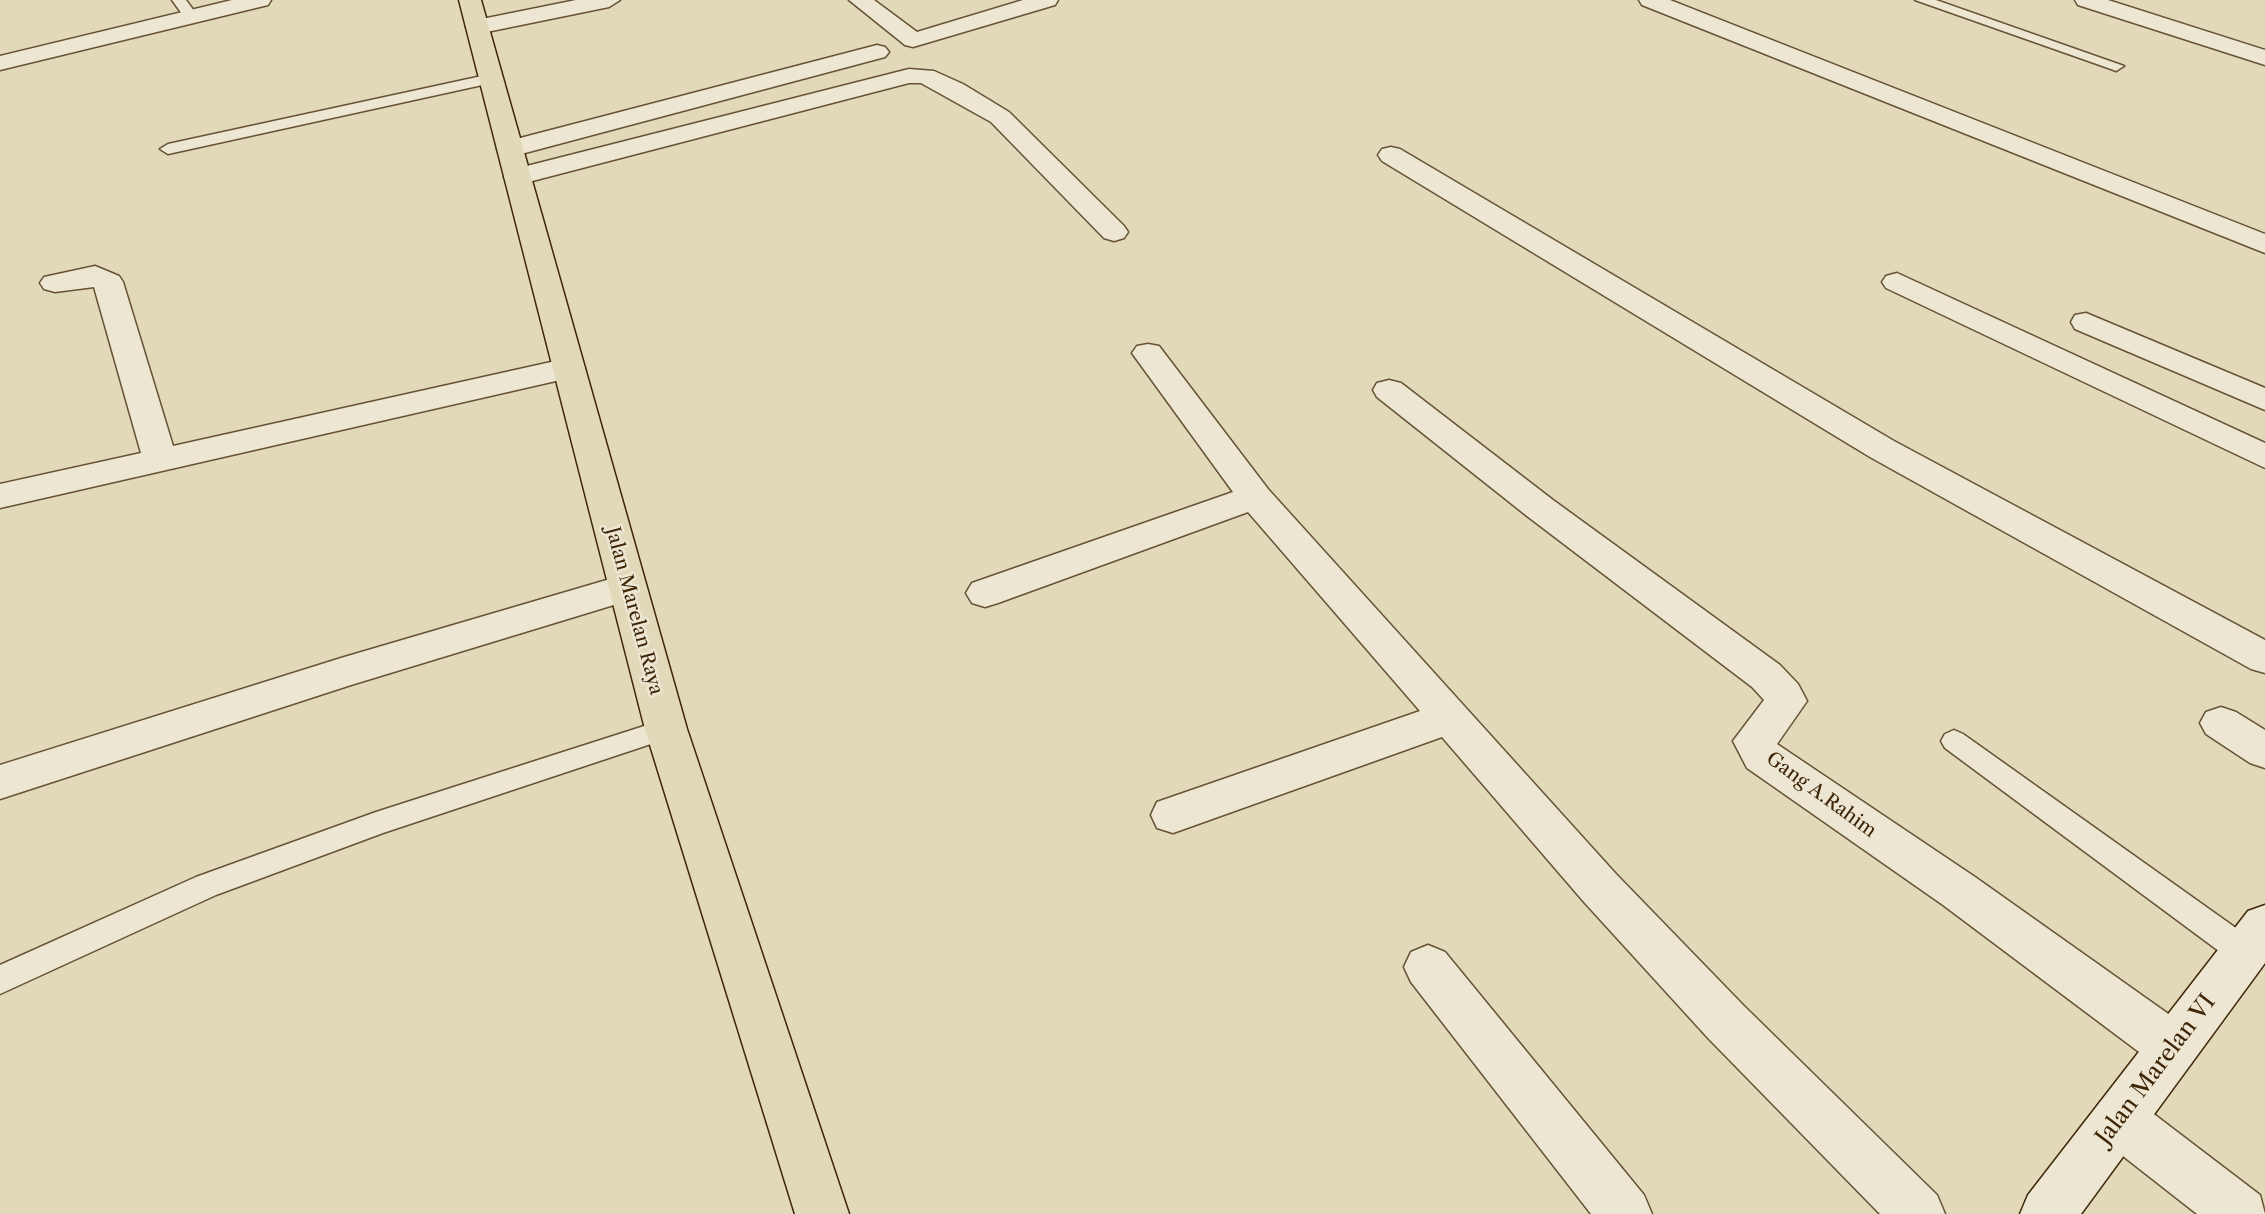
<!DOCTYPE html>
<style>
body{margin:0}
canvas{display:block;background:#e2d8ba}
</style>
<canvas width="2265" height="1214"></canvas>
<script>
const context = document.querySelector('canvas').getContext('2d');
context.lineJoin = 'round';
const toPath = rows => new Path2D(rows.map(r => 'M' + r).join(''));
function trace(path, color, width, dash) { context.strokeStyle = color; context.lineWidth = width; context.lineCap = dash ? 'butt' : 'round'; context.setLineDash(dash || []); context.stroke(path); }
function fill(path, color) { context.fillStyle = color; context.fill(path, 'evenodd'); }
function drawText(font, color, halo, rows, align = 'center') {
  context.font = font + ' "Libre Caslon Text",serif'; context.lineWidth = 5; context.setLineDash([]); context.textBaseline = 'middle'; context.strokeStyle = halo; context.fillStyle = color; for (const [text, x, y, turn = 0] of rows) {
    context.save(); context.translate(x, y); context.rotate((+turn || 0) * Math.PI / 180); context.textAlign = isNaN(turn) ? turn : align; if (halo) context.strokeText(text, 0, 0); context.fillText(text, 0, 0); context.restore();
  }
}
const lane = toPath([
 [172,0,186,0,197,15,185,18,172,0],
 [1915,0,1936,0,2124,66,2116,71,2111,69,1915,0],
 [491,74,499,79,496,82,168,154,160,149,168,144,491,74],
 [666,719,675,722,679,729,675,736,383,833,216,895,0,994,0,965,196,877,376,812,666,719],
 [1954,730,1963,734,2257,943,2261,953,2257,963,2246,967,2235,963,1945,748,1941,741,1945,734,1954,730]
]);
const street = toPath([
 [232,0,271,0,268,5,0,70,0,56,232,0],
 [576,0,620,0,609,7,477,34,466,27,477,20,576,0],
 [849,0,874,0,917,32,1023,0,1058,0,1055,5,913,47,905,45,849,0],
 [1639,0,1670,0,2265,234,2265,253,1642,5,1639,0],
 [2075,0,2108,0,2265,50,2265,65,2078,5,2075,0],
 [877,45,885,47,889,52,885,57,510,157,501,155,497,149,501,143,877,45],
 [909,69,934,71,963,84,1009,112,1124,226,1128,232,1124,238,1114,241,1104,238,991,122,921,83,909,83,517,185,507,183,504,177,507,171,909,69],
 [1391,147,1400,149,1894,441,2265,640,2265,673,2251,669,1870,457,1382,161,1378,155,1382,149,1391,147],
 [95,266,119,276,123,282,173,446,569,358,580,361,585,368,580,375,569,378,0,508,0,484,141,453,94,287,55,292,44,289,40,283,44,277,95,266],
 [1897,273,2265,443,2265,468,1886,288,1882,282,1886,276,1897,273],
 [2086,313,2265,388,2265,410,2075,329,2071,322,2075,315,2086,313],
 [1148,344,1159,346,1268,489,1616,874,1744,1006,1937,1195,1945,1214,1880,1214,1708,1038,1584,902,1442,737,1173,833,1157,828,1151,815,1157,802,1420,711,1248,512,998,603,985,607,972,603,966,593,972,583,1233,492,1132,353,1137,346,1148,344],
 [1389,380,1401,383,1553,500,1780,665,1798,684,1807,701,1777,744,1975,877,2191,1030,2198,1047,2191,1064,2173,1071,2155,1064,1943,905,1747,768,1733,741,1764,700,1752,687,1527,516,1377,397,1373,390,1377,383,1389,380],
 [627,574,640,577,646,587,640,597,351,685,0,799,0,765,341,658,627,574],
 [2221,707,2236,712,2265,730,2265,768,2250,763,2206,734,2200,723,2206,712,2221,707],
 [1428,945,1445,952,1644,1195,1652,1214,1591,1214,1411,982,1404,967,1411,952,1428,945],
 [2119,1094,2138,1102,2260,1195,2265,1214,2197,1214,2100,1138,2093,1120,2100,1102,2119,1094]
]);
const secondary = toPath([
 [2265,905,2265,963,2081,1214,2020,1214,2028,1195,2248,911,2265,905]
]);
const primary = toPath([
 [459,0,481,0,687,729,849,1214,795,1214,645,729,459,0]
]);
trace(lane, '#675234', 3);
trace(street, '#675234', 3);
trace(secondary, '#3e2607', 3);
trace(primary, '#3e2607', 3);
fill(lane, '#ece6d2');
fill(street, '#ece6d2');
fill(secondary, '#ece6d2');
fill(primary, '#e2d8ba');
drawText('19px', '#3e2607', '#ece6d2', [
 ["Jalan Marelan Raya",634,611,75],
 ["Gang A.Rahim",1821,795,36]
]);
drawText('23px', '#3e2607', '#ece6d2', [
 ["Jalan Marelan VI",2156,1070,-53]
]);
</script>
